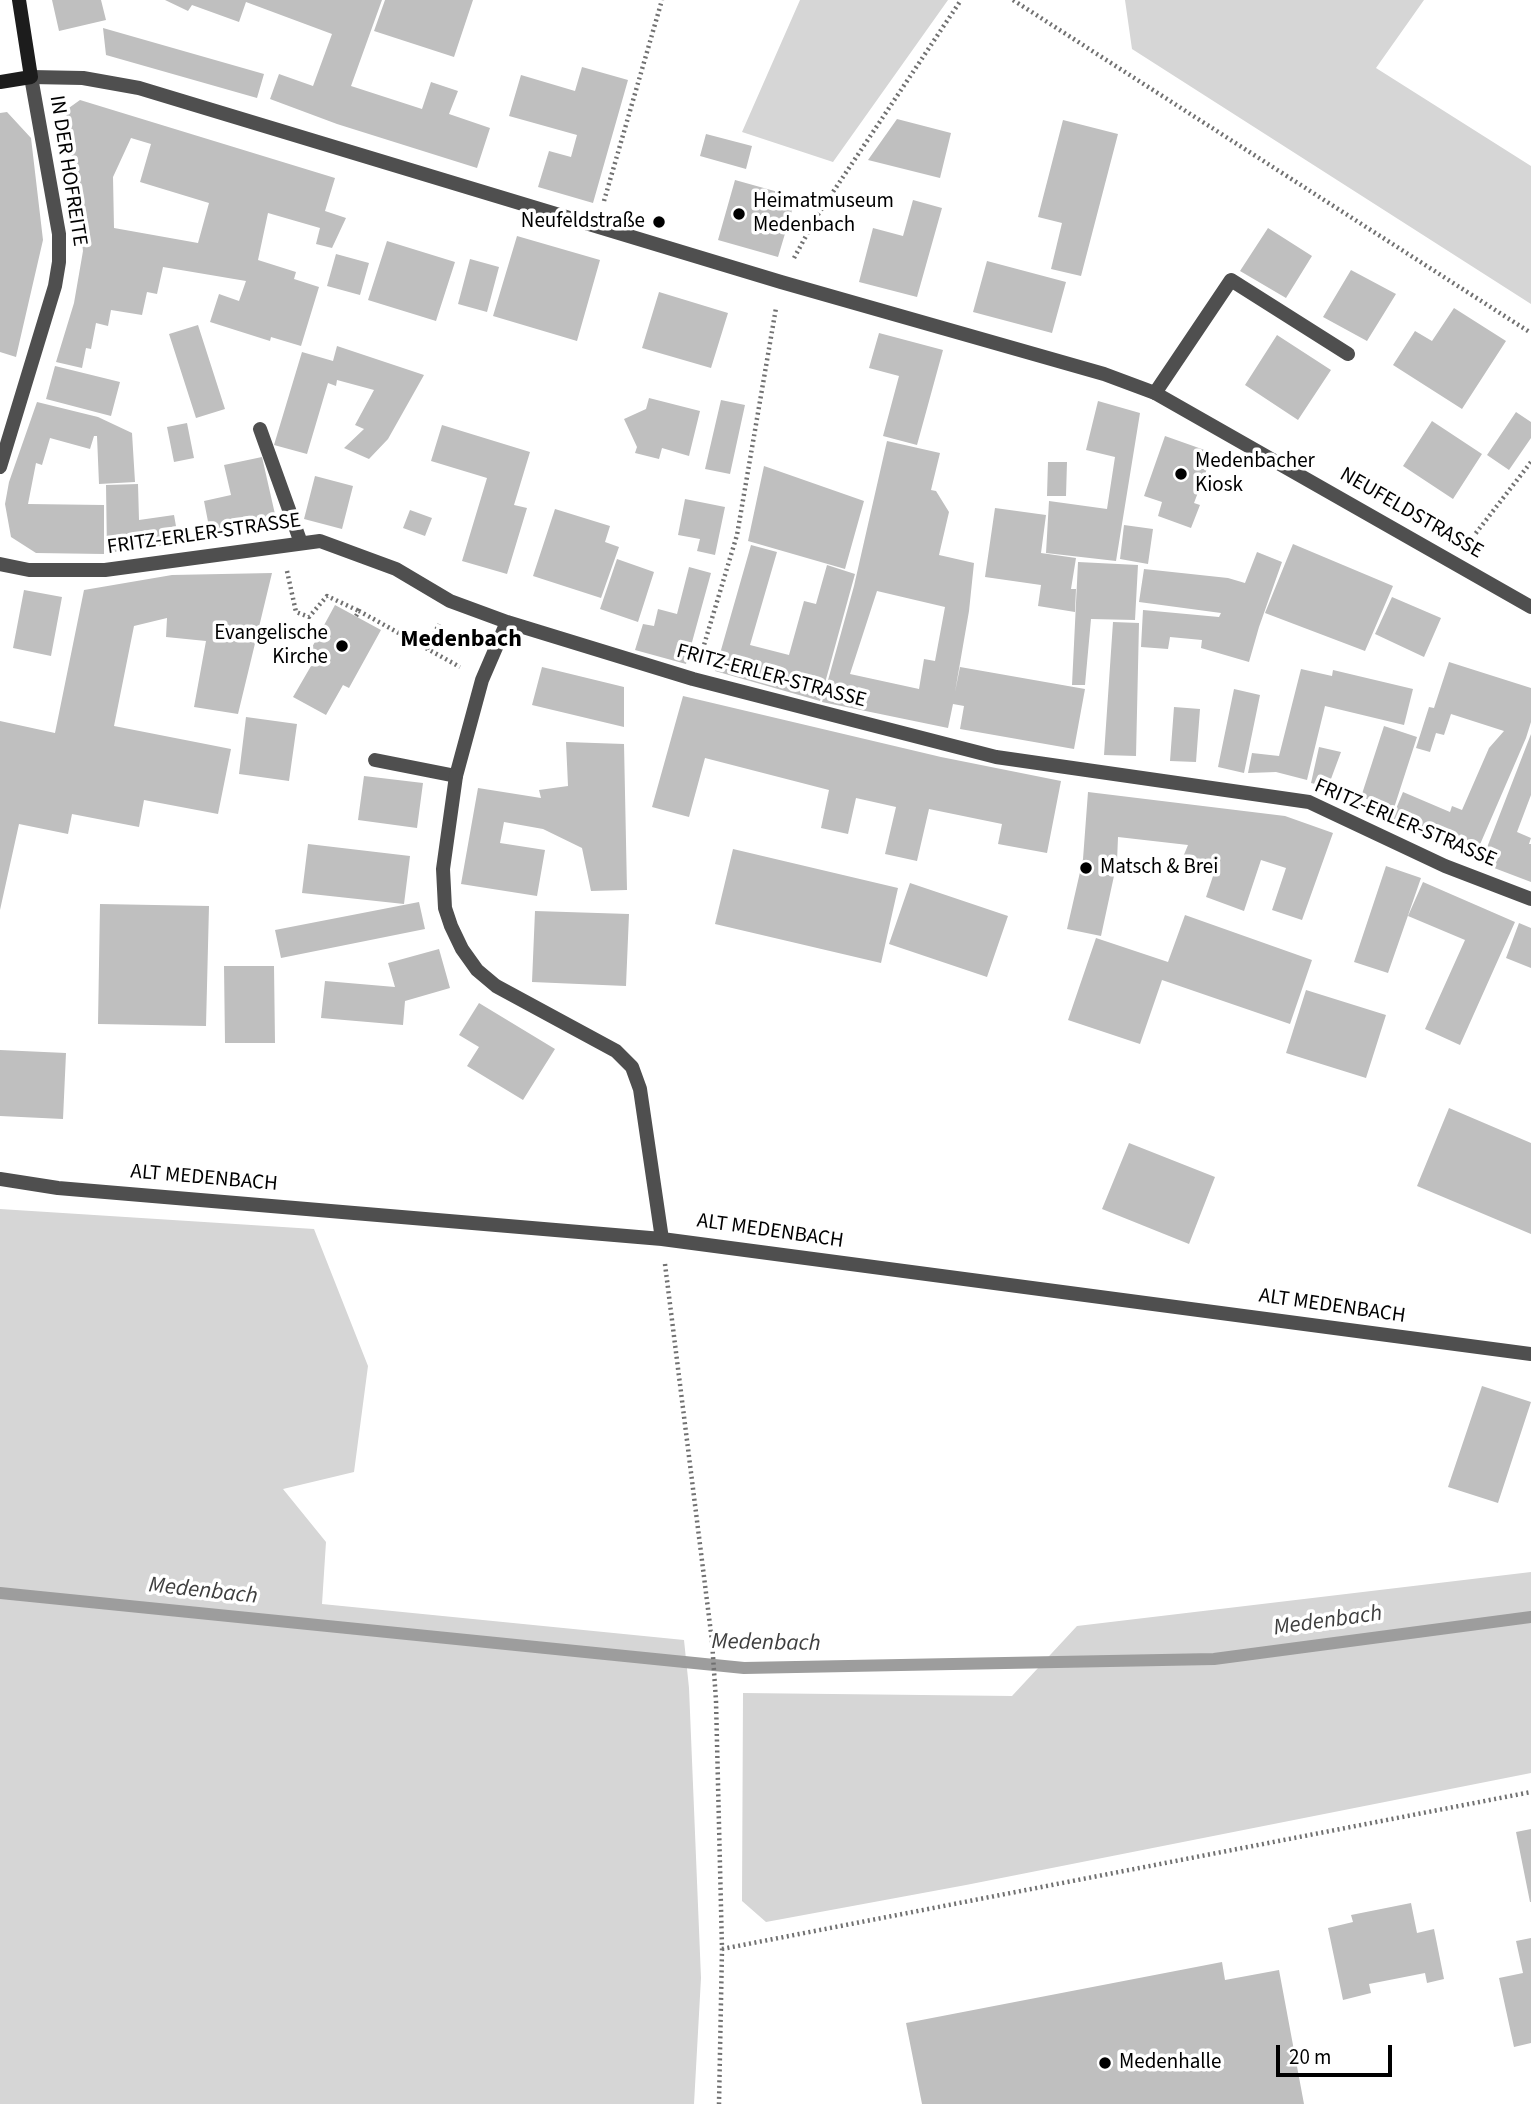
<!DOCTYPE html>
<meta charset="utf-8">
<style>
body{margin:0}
#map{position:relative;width:1531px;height:2104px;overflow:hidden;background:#fff;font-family:"Source Sans 3",sans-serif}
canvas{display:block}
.scale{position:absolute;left:1276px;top:2045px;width:116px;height:32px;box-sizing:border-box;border:4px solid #000;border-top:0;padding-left:9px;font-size:21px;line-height:24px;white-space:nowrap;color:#000;-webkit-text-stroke:5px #fff;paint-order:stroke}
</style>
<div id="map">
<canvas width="1531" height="2104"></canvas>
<div class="scale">20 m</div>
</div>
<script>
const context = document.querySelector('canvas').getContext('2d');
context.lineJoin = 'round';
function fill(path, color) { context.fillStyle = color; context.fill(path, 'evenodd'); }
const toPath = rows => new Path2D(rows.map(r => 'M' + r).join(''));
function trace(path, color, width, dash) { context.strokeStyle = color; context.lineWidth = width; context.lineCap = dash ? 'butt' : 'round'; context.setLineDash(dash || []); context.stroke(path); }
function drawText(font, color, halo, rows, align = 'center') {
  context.font = font + ' "Source Sans 3",sans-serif'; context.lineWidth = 7; context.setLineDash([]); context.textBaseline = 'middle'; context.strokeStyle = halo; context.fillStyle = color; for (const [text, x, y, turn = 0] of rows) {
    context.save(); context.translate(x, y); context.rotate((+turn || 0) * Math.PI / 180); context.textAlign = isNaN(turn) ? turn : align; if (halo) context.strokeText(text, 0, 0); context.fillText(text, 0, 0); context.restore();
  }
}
fill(toPath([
 [800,0,948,0,833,162,742,132],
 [1125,0,1424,0,1376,68,1531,166,1531,304,1132,49],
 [0,1209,314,1229,368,1366,354,1472,283,1489,326,1542,322,1604,684,1640,689,1688,701,1978,694,2104,0,2104],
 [1531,1572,1531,1773,966,1885,766,1922,742,1901,743,1693,1012,1696,1077,1626]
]), '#d6d6d6');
trace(toPath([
 [0,1593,744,1668,1214,1659,1531,1617]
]), '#9d9d9d', 12);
fill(toPath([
 [52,0,101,0,106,20,59,31],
 [165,0,382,0,351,86,422,109,431,82,458,91,449,114,490,128,477,168,337,124,270,99,279,74,313,86,332,34,246,2,239,22,192,5,188,11],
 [385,0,473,0,454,57,374,31],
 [103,28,264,74,257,98,106,55],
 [582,67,628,80,593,203,538,187,549,151,571,157,577,135,509,116,521,75,575,91],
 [80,100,335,178,325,211,346,218,332,248,316,244,320,228,268,213,258,260,296,272,294,279,319,287,301,346,271,337,270,341,210,322,219,294,239,301,246,281,163,267,157,294,147,292,142,315,111,310,108,326,96,323,91,349,86,348,82,368,56,362,74,303,83,251,66,110],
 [131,138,151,144,140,182,209,203,198,243,114,228,113,177],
 [7,112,31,138,43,240,16,357,0,352,0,113],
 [897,119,951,133,940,178,868,160],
 [1063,120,1118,134,1081,276,1051,269,1062,223,1038,217],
 [706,134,752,146,746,169,700,156],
 [735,180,796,197,778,257,718,240],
 [913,200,942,208,917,297,859,282,873,228,903,236],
 [1268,228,1312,256,1286,298,1240,271],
 [517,236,600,260,577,341,493,316],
 [387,241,455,262,436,321,368,300],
 [336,254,369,263,360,295,327,286],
 [470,259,499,267,487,312,458,304],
 [987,261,1066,282,1052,333,973,312],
 [1351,270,1396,294,1367,341,1323,317],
 [659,292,728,313,711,368,642,348],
 [1454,308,1506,341,1462,409,1393,365,1415,331,1432,341],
 [198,325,225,409,196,418,169,334],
 [879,333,943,350,917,445,883,436,899,376,869,368],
 [1277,335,1331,370,1298,420,1245,385],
 [337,346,424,375,388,439,369,459,344,448,364,429,355,425,374,390,337,380,336,386,328,383,307,454,274,445,302,352,333,361],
 [55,366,120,382,111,416,46,399],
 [649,398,700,411,689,456,662,448,659,459,635,453,637,447,624,419,646,409],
 [721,400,745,405,730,474,705,469],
 [1098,401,1140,413,1116,561,1046,553,1049,501,1107,509,1115,457,1086,450],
 [37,402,98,417,132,433,135,482,99,484,97,436,94,436,90,449,50,438,42,465,36,463,28,504,104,505,104,554,36,553,11,537,5,504,9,482],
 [1516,412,1531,422,1531,438,1509,470,1487,455],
 [1432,421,1482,454,1453,499,1403,466],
 [187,423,194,458,174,462,167,427],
 [442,425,530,452,514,505,527,508,507,574,462,561,487,478,431,461],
 [1165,436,1213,453,1194,503,1200,505,1191,528,1158,516,1162,502,1144,496],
 [887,441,940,453,931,490,936,491,949,512,939,555,974,563,969,611,955,692,960,667,1085,689,1074,749,960,729,964,706,953,704,948,728,822,702,854,586],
 [877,591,945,607,935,661,924,659,919,689,850,674],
 [262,457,277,523,211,537,204,501,231,495,224,465],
 [1048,462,1067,462,1066,496,1047,496],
 [764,466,864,501,845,569,748,541],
 [315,476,353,486,342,529,304,519],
 [138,484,139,520,174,515,179,543,107,553,106,485],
 [685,499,725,507,715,555,697,551,700,539,678,535],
 [995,508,1046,515,1041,553,1076,558,1071,589,1076,589,1075,612,1038,606,1041,585,985,577],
 [555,509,610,526,605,542,619,547,601,598,533,576],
 [410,510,432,518,425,536,403,528],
 [1124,525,1153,529,1148,564,1120,559],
 [1293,544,1393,586,1365,651,1265,613],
 [751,545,777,552,750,645,789,655,804,601,816,604,827,565,855,574,820,701,715,671],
 [1257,552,1282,562,1259,627,1249,662,1201,648,1202,640,1170,637,1168,649,1141,647,1143,610,1219,617,1221,613,1139,602,1144,569,1228,578,1245,583],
 [617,559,654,572,638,622,600,609],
 [1078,562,1138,565,1135,620,1091,619,1085,685,1072,685],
 [689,567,711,573,686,664,635,650,643,624,654,626,658,609,677,614],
 [272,573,238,714,194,707,206,641,166,637,167,618,134,626,114,726,231,749,218,814,144,800,139,827,72,814,68,834,19,824,0,910,0,721,55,733,84,590,172,575],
 [24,590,62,597,51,656,13,648],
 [1392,597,1441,618,1424,657,1375,634],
 [335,605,381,630,349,688,343,685,326,715,293,697,311,666,304,662],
 [1113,622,1139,623,1136,756,1104,755],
 [1449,662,1531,688,1531,722,1526,738,1475,856,1391,821,1403,792,1450,812,1452,806,1462,810,1489,748,1504,731,1451,714,1444,735,1436,733,1430,752,1416,748,1429,707,1434,708],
 [542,667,624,687,624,727,532,705],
 [1301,669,1332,676,1333,670,1413,689,1404,725,1325,706,1307,780,1276,772,1248,773,1252,753,1279,756],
 [1234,689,1260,695,1244,773,1218,767],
 [683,696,941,757,1061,781,1047,853,998,844,1002,824,929,809,917,861,885,854,896,807,856,798,848,834,821,828,829,790,705,758,689,817,652,807],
 [1174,707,1200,709,1196,762,1170,761],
 [246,717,297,724,289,781,239,774],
 [1384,726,1417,737,1394,808,1361,797],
 [1531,734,1531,795,1517,832,1531,838,1529,844,1531,844,1531,882,1481,863],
 [566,742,624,744,627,890,591,891,582,848,543,829,504,822,500,843,545,850,537,896,461,884,478,788,541,798,539,790,568,786],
 [1319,747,1341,752,1328,787,1311,783],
 [364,776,423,783,417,828,358,820],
 [1088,792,1285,816,1333,833,1302,920,1272,910,1286,868,1261,860,1244,911,1206,897,1217,864,1183,857,1188,845,1118,837,1117,862,1101,936,1067,929,1083,859],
 [308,844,410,856,404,904,302,893],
 [733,849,898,888,881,963,715,924],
 [1386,866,1421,878,1388,973,1354,962],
 [1423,882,1515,922,1460,1045,1425,1029,1465,940,1408,916],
 [910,883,1008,916,987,977,889,944],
 [419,902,425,929,281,958,275,930],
 [100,904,209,906,206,1026,98,1024],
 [535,911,629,914,626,986,532,982],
 [1185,915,1312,960,1290,1024,1162,980,1140,1044,1068,1020,1096,938,1168,962],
 [1519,923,1531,928,1531,968,1506,958],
 [439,949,450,988,405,1001,403,1025,321,1018,325,981,395,987,388,963],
 [224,966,274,966,275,1043,225,1043],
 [1306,990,1386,1015,1366,1078,1286,1053],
 [479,1003,555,1049,523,1100,467,1066,479,1047,459,1035],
 [0,1050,66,1053,63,1119,0,1116],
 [1449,1108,1531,1143,1531,1234,1417,1186],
 [1129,1143,1215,1177,1189,1244,1102,1209],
 [1482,1386,1531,1402,1498,1503,1448,1487],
 [1531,1829,1531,1902,1530,1902,1516,1832],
 [1411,1903,1417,1933,1434,1929,1444,1979,1427,1983,1425,1973,1369,1984,1371,1993,1343,2000,1328,1928,1353,1922,1351,1915],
 [1531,1938,1531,2043,1514,2047,1499,1978,1523,1973,1516,1941],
 [1222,1962,1225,1980,1279,1970,1304,2104,922,2104,906,2023]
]), '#bfbfbf');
trace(toPath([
 [1013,0,1531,333],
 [604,201,662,0],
 [794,258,817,216,961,0],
 [1469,542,1531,462],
 [287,571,296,612,309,617,327,596,359,611],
 [356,616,359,611,460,667],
 [427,649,439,624],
 [701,655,737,535,776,308],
 [665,1264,712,1641,716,1701,722,1949,719,2104],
 [722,1949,1531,1792]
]), '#717171', 4.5, [2, 3.5]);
trace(toPath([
 [260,429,301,543],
 [375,760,456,776]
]), '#4f4f4f', 14);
trace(toPath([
 [1155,393,1231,280,1348,354],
 [0,467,55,286,59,262,59,234,31,77],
 [0,564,29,570,105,570,320,541,396,569,450,601,507,622,693,679,996,757,1309,802,1445,866,1531,899],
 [507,622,482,680,456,776,443,869,445,908,451,926,462,949,477,970,496,986,616,1051,632,1067,640,1089,662,1239],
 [0,1179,58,1188,662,1239,1531,1354]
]), '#4f4f4f', 14);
trace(toPath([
 [31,77,83,78,139,88,781,282,1104,374,1155,393,1531,607]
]), '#4f4f4f', 14);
trace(toPath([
 [0,82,31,77,19,0]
]), '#1c1c1c', 14);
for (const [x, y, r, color] of [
 [739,214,7,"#000"],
 [659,222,7,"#000"],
 [1181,474,7,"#000"],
 [342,646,7,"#000"],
 [1086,868,7,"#000"],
 [1105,2063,7,"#000"]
]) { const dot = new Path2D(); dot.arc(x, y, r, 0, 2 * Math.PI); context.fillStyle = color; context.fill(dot); trace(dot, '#fff', 2.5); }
drawText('21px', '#000', '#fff', [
 ["IN DER HOFREITE",67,171,81],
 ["NEUFELDSTRASSE",1411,514,30],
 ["FRITZ-ERLER-STRASSE",204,535,-8],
 ["FRITZ-ERLER-STRASSE",771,677,15],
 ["FRITZ-ERLER-STRASSE",1405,824,23],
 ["ALT MEDENBACH",204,1179,5],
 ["ALT MEDENBACH",770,1232,8],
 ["ALT MEDENBACH",1332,1307,8]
]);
drawText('21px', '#000', '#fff', [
 ["Heimatmuseum",753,202],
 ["Medenbach",753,226],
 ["Neufeldstraße",645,222,"right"],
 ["Medenbacher",1195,462],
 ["Kiosk",1195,486],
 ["Evangelische",328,634,"right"],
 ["Kirche",328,658,"right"],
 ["Matsch & Brei",1100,868],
 ["Medenhalle",1119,2063]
], 'left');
drawText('italic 23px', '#3e3e3e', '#fff', [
 ["Medenbach",203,1592,6],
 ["Medenbach",1328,1622,-8],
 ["Medenbach",766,1644,1]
]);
drawText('bold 24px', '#000', '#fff', [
 ["Medenbach",461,641]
]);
</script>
